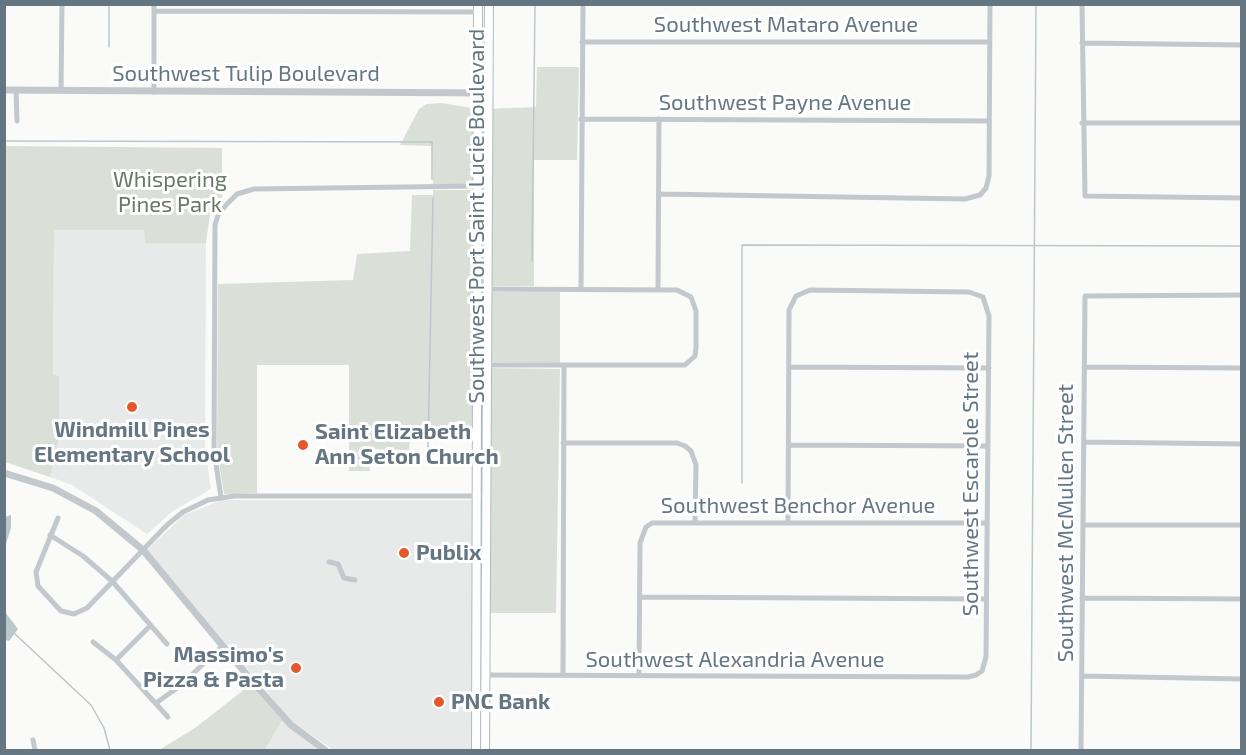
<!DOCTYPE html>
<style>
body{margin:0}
#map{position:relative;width:1246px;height:755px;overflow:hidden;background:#fafaf8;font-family:"Exo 2",sans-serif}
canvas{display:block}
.frame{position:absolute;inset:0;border:6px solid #657683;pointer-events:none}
</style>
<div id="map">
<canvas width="1246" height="755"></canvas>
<div class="frame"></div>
</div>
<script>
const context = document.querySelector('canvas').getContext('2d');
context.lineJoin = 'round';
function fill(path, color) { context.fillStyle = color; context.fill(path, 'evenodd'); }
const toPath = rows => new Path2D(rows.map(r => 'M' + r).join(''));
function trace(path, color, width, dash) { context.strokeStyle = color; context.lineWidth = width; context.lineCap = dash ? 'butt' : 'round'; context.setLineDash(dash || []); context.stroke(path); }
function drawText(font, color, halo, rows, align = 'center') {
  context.font = font + ' "Exo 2",sans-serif'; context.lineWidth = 6; context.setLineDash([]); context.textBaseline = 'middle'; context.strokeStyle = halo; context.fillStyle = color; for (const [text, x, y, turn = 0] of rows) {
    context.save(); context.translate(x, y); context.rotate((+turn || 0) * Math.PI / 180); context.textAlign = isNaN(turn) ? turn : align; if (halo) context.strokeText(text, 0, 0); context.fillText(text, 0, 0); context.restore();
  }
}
fill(toPath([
 [54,230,144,230,145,243,206,243,205,449,211,489,173,511,147,534,72,485,50,477,59,438,59,376,53,376],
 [222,500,477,500,477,750,334,750,292,722,147,550,184,515],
 [282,720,320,750,265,750]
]), '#e8e9e9');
fill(toPath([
 [537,67,579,67,577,160,534,160,534,286,485,286,486,109,536,107],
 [442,103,477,109,480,184,433,184,432,146,400,145,419,109,427,104],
 [5,146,222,148,222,197,210,214,206,243,145,243,144,230,54,230,53,375,59,376,59,438,50,477,5,462],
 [433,190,480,190,476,440,410,439,409,450,369,449,370,471,349,471,349,365,257,365,257,493,224,494,217,451,218,284,353,280,357,254,410,251,412,195,433,195],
 [485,292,560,292,560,363,485,362],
 [485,368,560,369,556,613,484,613],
 [250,685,282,720,265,750,159,750,195,728]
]), '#dadfd7');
fill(toPath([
 [11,515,11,528,5,547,5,517],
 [5,612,18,629,9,641,5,640]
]), '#bbc7cb');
trace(toPath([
 [109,47,109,4],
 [4,141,432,142,432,179],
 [532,261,535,4],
 [428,448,433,198],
 [742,483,742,245,1242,246],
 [15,634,91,705,104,728,110,750],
 [1031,750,1036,4]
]), '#bbc7cb', 1.5);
const secondary = toPath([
 [476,750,478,4],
 [485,750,489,4]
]);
trace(secondary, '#b3babf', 10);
trace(toPath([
 [1082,4,1085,196,1242,198],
 [154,11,478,12],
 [582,42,989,42],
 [1082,43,1242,45],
 [16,90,17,121],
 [61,91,62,4],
 [154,92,154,4],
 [581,119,989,121],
 [1082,123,1242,123],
 [659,194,965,199,980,195,986,188,989,176,990,4],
 [477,289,677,290,691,297,696,311,696,348,695,356,685,365,487,365],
 [581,289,583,4],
 [658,289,659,119],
 [789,367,989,368],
 [1084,367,1242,368],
 [1084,442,1242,444],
 [563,443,677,443,685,446,691,451,696,465,695,521],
 [789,445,988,446],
 [221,497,214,451,215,225,218,215,227,204,237,194,254,189,478,186],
 [58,518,36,572,38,586,61,611,74,614,87,608,167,525,183,512,208,500,234,496,479,496],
 [1083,525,1242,525],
 [50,535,83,556,112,581,167,644],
 [329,562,338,564,344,578,355,580],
 [640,597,986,599],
 [1082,598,1242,599],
 [93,642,116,660,168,717],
 [116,660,150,626],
 [486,675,968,677,976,675,982,671,986,657,989,316,983,297,969,292,810,290,796,296,789,310,788,521],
 [563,675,564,366],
 [639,675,640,543,646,527,652,523,987,523],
 [1082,676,1242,679],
 [156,703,180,686,222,646],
 [33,740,35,750],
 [1081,750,1085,296,1242,295]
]), '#c3c8cc', 5);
trace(toPath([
 [4,90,488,93],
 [4,473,53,488,96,511,143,550,257,687,291,725,325,750]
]), '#c3c8cc', 7);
trace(secondary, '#fff', 8);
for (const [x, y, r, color] of [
 [132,407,6,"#e4572e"],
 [303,445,6,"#e4572e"],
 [404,553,6,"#e4572e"],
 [296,668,6,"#e4572e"],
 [439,702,6,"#e4572e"]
]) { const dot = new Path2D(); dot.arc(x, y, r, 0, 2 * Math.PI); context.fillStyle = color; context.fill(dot); trace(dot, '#fff', 2); }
drawText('22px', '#657683', '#fff', [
 ["Southwest Mataro Avenue",786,25],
 ["Southwest Tulip Boulevard",246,74],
 ["Southwest Payne Avenue",785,103],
 ["Southwest Port Saint Lucie Boulevard",477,216,-90],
 ["Southwest Escarole Street",971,484,-90],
 ["Southwest Benchor Avenue",798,506],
 ["Southwest McMullen Street",1066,523,-90],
 ["Southwest Alexandria Avenue",735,660]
]);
drawText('22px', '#687a64', '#fff', [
 ["Whispering",170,180],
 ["Pines Park",170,205]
]);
drawText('bold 22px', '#657683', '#fff', [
 ["Windmill Pines",132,430,"center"],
 ["Elementary School",132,455,"center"],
 ["Saint Elizabeth",315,432],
 ["Ann Seton Church",315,457],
 ["Publix",416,553],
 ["Massimo's",284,655,"right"],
 ["Pizza & Pasta",284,680,"right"],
 ["PNC Bank",451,702]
], 'left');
</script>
